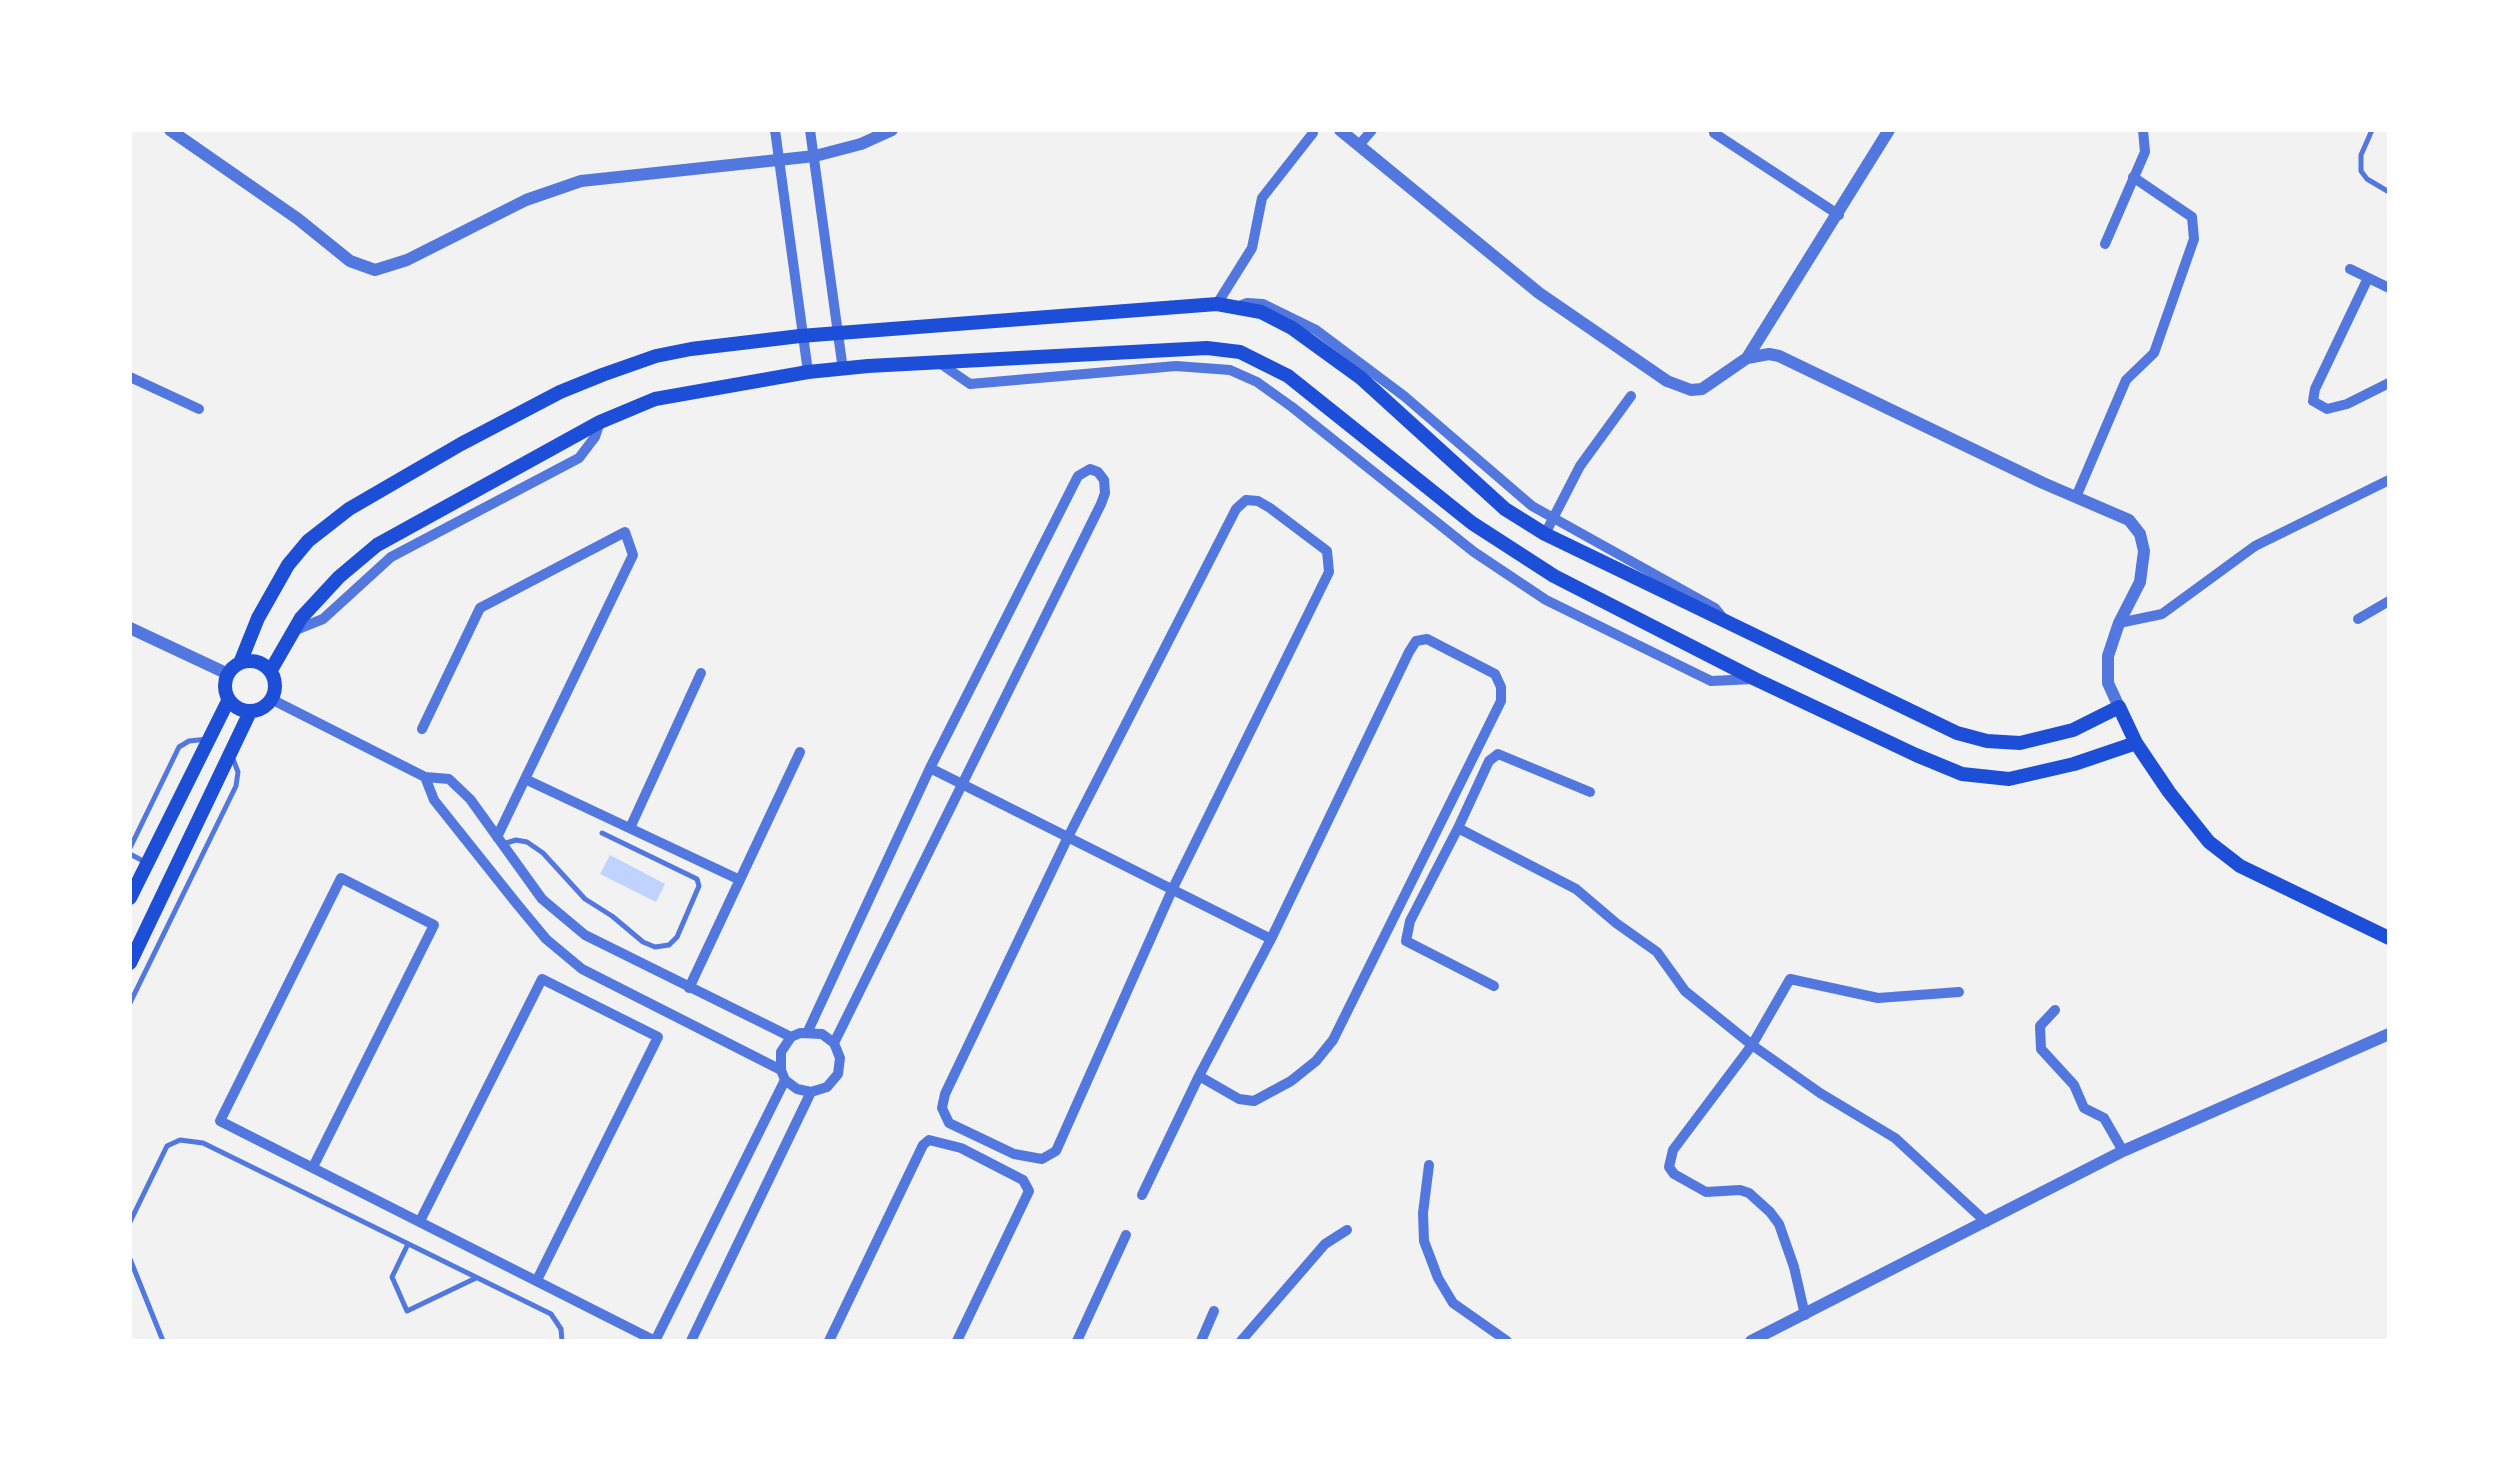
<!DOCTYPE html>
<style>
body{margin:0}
#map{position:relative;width:2519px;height:1471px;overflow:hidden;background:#f2f2f2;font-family:Barlow,sans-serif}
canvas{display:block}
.frame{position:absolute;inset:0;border:132px solid #fff;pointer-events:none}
</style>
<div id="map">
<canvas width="2519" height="1471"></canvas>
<div class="frame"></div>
</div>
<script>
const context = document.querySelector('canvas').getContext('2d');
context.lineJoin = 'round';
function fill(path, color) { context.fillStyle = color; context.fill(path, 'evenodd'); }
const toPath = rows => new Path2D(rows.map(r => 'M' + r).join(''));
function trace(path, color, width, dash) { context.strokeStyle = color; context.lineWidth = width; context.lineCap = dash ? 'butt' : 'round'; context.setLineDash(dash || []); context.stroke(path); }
fill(toPath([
 [610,855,665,884,656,902,600,874]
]), '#bfd3fe');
trace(toPath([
 [2372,130,2361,155,2361,171,2367,179,2389,192],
 [503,844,516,840,527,842,543,853,585,899,612,916,643,942,655,947,669,945,677,937,699,886,697,879,602,833],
 [130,848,179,747,189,741,208,739],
 [130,854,145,862],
 [130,1003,236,786,238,772,233,759],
 [130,1222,167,1146,180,1140,203,1143,551,1314,561,1329,562,1341],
 [408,1244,392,1277,407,1311,476,1278],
 [130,1259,163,1341]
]), '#5277de', 5);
trace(toPath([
 [775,130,808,372],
 [810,130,843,370],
 [1714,133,1839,215],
 [1360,144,1372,130],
 [2105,244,2145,152,2143,130],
 [2350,269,2389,288],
 [2368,278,2315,389,2313,401,2327,409,2347,404,2389,383],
 [1217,304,1252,248,1262,198,1313,133],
 [1237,307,1247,303,1263,304,1316,330,1404,396,1532,506,1715,608,1723,618],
 [941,364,970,384,1176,366,1230,370,1257,382,1292,407,1474,552,1546,600,1711,681,1754,679],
 [130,377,199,409],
 [2076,497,2126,380,2154,353,2194,239,2192,217,2133,177],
 [1246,500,1258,501,1270,508,1327,551,1329,572,1173,888,1056,1151,1042,1159,1014,1154,949,1123,942,1108,945,1094,1068,837,1236,509,1246,500],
 [1545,534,1580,466,1631,396],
 [2358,619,2389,601],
 [2119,623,2162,614,2255,546,2389,480],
 [293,631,323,619,391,557,579,458,595,437,600,422],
 [271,699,425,777],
 [422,729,480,608,625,532,633,555,497,837],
 [930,768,1271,939],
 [525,779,740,880],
 [1590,792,1498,754,1489,761,1458,828,1576,889,1616,923,1657,952,1685,991,1752,1045,1820,1093,1895,1138,1986,1222],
 [630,828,701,673],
 [1458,828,1410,921,1406,941,1494,986],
 [689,988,800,752],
 [2055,1010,2040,1026,2041,1049,2074,1085,2084,1108,2104,1118,2123,1151],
 [808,1031,930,768,1078,476,1090,469,1098,472,1104,480,1105,493,1101,504,834,1043],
 [781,1070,781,1052,791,1037,800,1033,822,1034,834,1043,840,1058,838,1074,827,1087,811,1092,797,1089,785,1080,781,1070,582,969,546,939,517,904,434,800,425,777,449,779,470,799,542,899,585,935,791,1037],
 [1429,1165,1423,1213,1424,1241,1438,1278,1453,1303,1507,1341],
 [313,1167,434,925,341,878,220,1121,655,1341],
 [1142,1195,1199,1076,1271,939,1409,652,1416,641,1427,639,1495,674,1501,687,1501,701,1333,1040,1316,1061,1291,1081,1254,1101,1239,1099,1199,1076],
 [420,1221,542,979,658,1037,537,1280],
 [1805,1315,1794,1267,1779,1224,1770,1212,1749,1193,1740,1190,1706,1192,1674,1174,1669,1167,1673,1150,1752,1045,1790,979,1878,998,1959,992],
 [655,1341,785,1080],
 [691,1341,811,1092],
 [829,1341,923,1145,929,1140,961,1148,1023,1180,1029,1191,957,1341],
 [1077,1341,1126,1235],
 [1201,1341,1214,1311],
 [1241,1341,1325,1244,1347,1230]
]), '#5277de', 10);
trace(toPath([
 [170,130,298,219,350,261,375,270,407,260,526,200,581,181,815,156,861,144,892,130],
 [1340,130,1539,293,1667,381,1691,390,1702,389,1747,358,1769,354,1779,356,2043,483,2129,520,2140,534,2144,551,2140,582,2119,623,2108,656,2108,683,2119,707],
 [1747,358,1889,130],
 [130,628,228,674],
 [1751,1341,2123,1151,2389,1034]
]), '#5277de', 12);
trace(toPath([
 '225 686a25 25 0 1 1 50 0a25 25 0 1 1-50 0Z',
 [240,663,258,618,288,565,308,541,349,509,461,444,560,392,602,375,656,356,691,349,800,336,1217,304,1261,312,1292,328,1361,378,1505,509,1545,534,1957,733,1987,741,2020,743,2073,730,2119,707,2136,743,2169,792,2209,842,2240,866,2389,938],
 [271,670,301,618,339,577,377,545,600,422,655,399,808,372,868,366,1207,348,1240,352,1288,376,1472,523,1554,576,1755,679,1916,755,1962,774,2009,779,2074,764,2136,743],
 [130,898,228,701],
 [130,963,250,712]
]), '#1d4ed8', 14);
</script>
